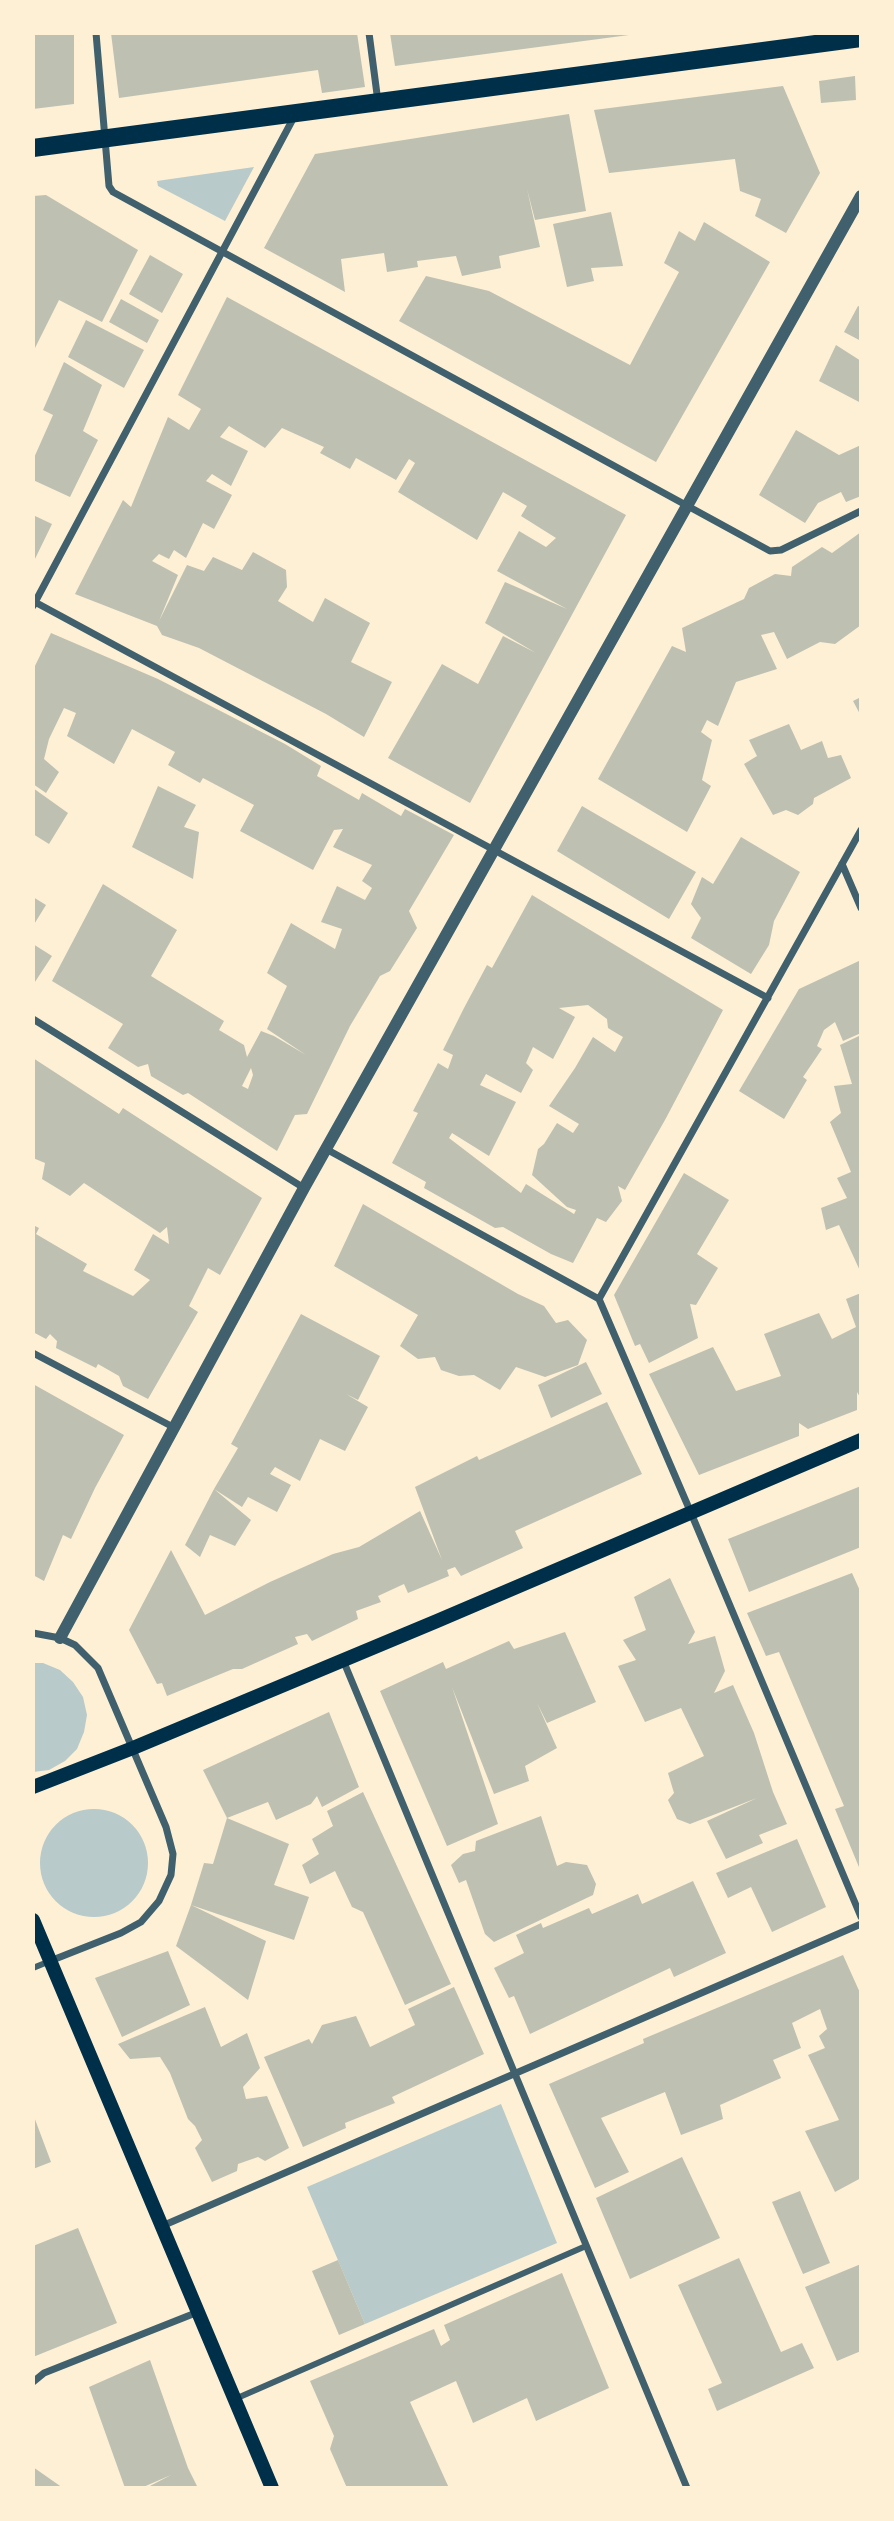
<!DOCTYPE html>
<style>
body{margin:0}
#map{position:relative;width:894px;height:2521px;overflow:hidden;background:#fdf0d5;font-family:"Alegreya Sans",sans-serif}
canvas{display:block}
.frame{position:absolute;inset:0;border:35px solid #fdf0d5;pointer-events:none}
</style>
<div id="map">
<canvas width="894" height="2521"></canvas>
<div class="frame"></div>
</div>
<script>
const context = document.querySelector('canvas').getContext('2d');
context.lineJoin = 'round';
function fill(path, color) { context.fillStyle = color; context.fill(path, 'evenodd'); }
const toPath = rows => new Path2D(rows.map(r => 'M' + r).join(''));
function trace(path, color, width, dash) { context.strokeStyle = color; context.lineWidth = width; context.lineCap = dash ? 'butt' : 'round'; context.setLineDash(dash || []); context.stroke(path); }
fill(toPath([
 [254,167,225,221,158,186,157,181],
 [33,1663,43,1663,60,1670,73,1682,83,1697,87,1715,84,1732,77,1749,65,1761,49,1770,33,1772],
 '40 1863a54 54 0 1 1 108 0a54 54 0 1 1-108 0Z',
 [501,2104,557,2243,365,2324,307,2187]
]), '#b9caca');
fill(toPath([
 [33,33,74,33,74,104,33,109],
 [111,33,357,33,365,87,322,93,318,70,119,98],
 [390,33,629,33,629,35,395,66],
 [855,76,856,100,821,103,819,81],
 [783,86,820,173,786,233,755,216,761,199,740,191,735,159,609,173,594,110],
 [569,114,586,211,535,220,527,189,540,247,499,256,501,268,462,276,456,256,417,261,418,267,387,272,384,253,341,259,345,292,264,248,315,154],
 [46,195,138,250,102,322,59,300,33,352,33,196],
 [611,212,623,266,591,268,594,281,567,287,553,224],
 [704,222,770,262,656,462,399,321,426,276,489,291,630,365,679,272,664,263,679,231,695,241],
 [150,255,183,274,162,313,129,294],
 [227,297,626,515,470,803,388,758,442,664,478,684,503,636,536,653,485,623,505,582,567,609,497,571,519,531,546,547,556,538,521,516,527,506,503,492,477,540,398,492,415,463,409,459,396,480,356,458,350,469,320,453,324,447,282,428,265,448,229,426,220,437,248,451,231,486,212,474,206,481,232,495,214,529,203,523,186,558,174,550,169,559,159,554,152,561,178,575,159,621,187,565,204,571,213,557,242,570,253,552,286,570,287,587,278,601,313,622,325,598,370,623,351,662,392,682,364,737,326,714,199,648,162,635,157,626,75,594,123,500,131,507,168,417,189,430,201,409,178,395],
 [121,299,159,320,147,343,109,322],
 [858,306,861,307,861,341,844,332],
 [86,320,144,350,124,388,68,357],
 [836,345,861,361,861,403,819,381],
 [64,362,102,385,83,431,98,440,70,497,33,480,33,460,53,415,43,410],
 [796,430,839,455,861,445,861,496,846,502,841,492,818,503,805,523,759,495],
 [33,515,52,524,33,563],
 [861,532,861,625,835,644,820,642,787,659,774,632,761,635,777,669,736,682,718,726,707,720,701,732,712,740,702,780,711,786,687,832,598,779,672,646,686,652,682,628,744,599,749,588,775,574,791,576,792,567,822,547,832,553],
 [51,633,158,679,285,744,321,766,317,776,359,800,362,793,401,816,405,809,454,835,409,911,417,928,390,971,380,976,350,1026,307,1114,295,1115,277,1151,188,1093,183,1095,151,1076,148,1064,138,1067,108,1048,123,1024,52,981,103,884,177,930,151,976,224,1021,219,1030,244,1045,247,1057,261,1031,274,1036,306,1055,267,1029,287,986,267,973,291,923,335,949,342,929,321,922,337,886,365,900,372,888,362,881,372,865,333,847,343,829,334,830,313,870,240,831,254,805,203,778,200,783,168,765,175,752,132,729,114,764,67,736,76,713,64,708,49,739,44,759,59,772,46,793,33,784,33,670],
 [251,1068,253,1075,248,1089,242,1086],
 [861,697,861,716,853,701],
 [789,724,801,750,822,741,828,758,841,755,851,778,814,798,813,804,798,815,786,810,773,815,744,764,757,756,749,740],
 [158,786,196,805,184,827,199,832,193,879,132,847],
 [33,788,68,813,49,844,33,834],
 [582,806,696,872,669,919,557,851],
 [741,837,800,872,774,921,769,945,751,974,691,938,701,918,691,904,702,877,713,884],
 [532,895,723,1010,665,1120,625,1190,618,1186,622,1201,606,1222,597,1218,573,1263,551,1254,503,1227,495,1228,424,1188,426,1182,392,1163,418,1113,413,1111,438,1063,448,1069,453,1055,443,1050,464,1008,487,965,492,968],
 [588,1005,607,1019,608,1028,623,1037,615,1052,593,1037,575,1068,549,1106,579,1124,573,1133,557,1123,544,1144,538,1149,532,1175,567,1207,576,1210,574,1214,526,1184,521,1193,449,1138,452,1133,489,1156,516,1102,480,1085,486,1074,521,1093,533,1070,526,1063,533,1047,553,1059,575,1017,559,1008],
 [33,897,46,905,33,926],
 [33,944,52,956,33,985],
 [861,960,861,1033,843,1041,835,1022,824,1030,817,1046,822,1049,803,1077,807,1080,784,1119,739,1091,799,989],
 [861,1035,861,1273,839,1225,826,1230,821,1208,847,1198,837,1178,851,1172,830,1122,841,1113,834,1086,852,1084,840,1045],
 [33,1058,119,1114,123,1108,262,1198,220,1275,208,1268,189,1306,198,1312,148,1399,123,1386,119,1376,98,1364,96,1368,56,1348,57,1341,50,1334,46,1339,33,1332,33,1225,39,1228,36,1234,87,1264,83,1271,133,1296,150,1280,134,1270,153,1234,169,1244,167,1227,160,1233,84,1183,70,1196,42,1179,45,1163,33,1158],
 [684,1173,729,1200,697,1254,718,1268,696,1305,690,1304,698,1338,649,1363,640,1344,635,1346,614,1295],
 [363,1204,518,1294,544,1306,556,1323,568,1320,587,1340,578,1365,545,1377,516,1367,500,1390,474,1375,459,1376,441,1370,435,1357,418,1359,400,1346,418,1315,334,1266],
 [861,1293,861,1399,857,1392,857,1410,808,1429,799,1423,799,1436,699,1475,649,1374,713,1347,736,1391,781,1376,764,1334,819,1313,832,1339,856,1327,846,1299],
 [301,1314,380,1356,358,1400,346,1394,368,1407,345,1451,320,1439,300,1481,275,1467,270,1474,291,1485,277,1512,248,1497,242,1507,214,1489,251,1520,235,1546,210,1535,200,1557,185,1545,214,1489,238,1448,231,1444],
 [586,1362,602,1394,551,1418,538,1385],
 [33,1384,124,1435,95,1488,71,1539,63,1535,44,1581,33,1575],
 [607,1402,642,1474,515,1531,523,1548,461,1576,455,1567,447,1570,449,1576,408,1593,404,1584,378,1596,381,1602,356,1611,358,1619,312,1641,307,1634,295,1637,298,1644,242,1669,233,1669,167,1696,162,1683,157,1684,129,1630,171,1550,205,1615,270,1582,333,1554,359,1547,420,1511,442,1560,415,1487,477,1456,479,1460],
 [861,1486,861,1547,749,1592,728,1539],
 [852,1573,861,1593,861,1872,835,1809,844,1806,779,1652,766,1656,747,1613],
 [670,1578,695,1632,688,1644,715,1636,725,1671,714,1693,733,1685,754,1733,773,1792,787,1824,759,1835,763,1843,726,1859,707,1821,757,1798,690,1824,677,1819,668,1800,674,1793,668,1773,704,1756,681,1708,645,1722,618,1666,636,1660,623,1640,646,1630,634,1597],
 [565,1632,596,1702,547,1723,537,1703,557,1748,525,1766,529,1781,494,1794,452,1687,498,1824,447,1846,380,1691,443,1662,446,1669,509,1641,514,1649],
 [329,1712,359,1787,322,1807,317,1796,311,1804,276,1820,268,1802,227,1818,203,1770],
 [363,1792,451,1984,405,2005,363,1912,352,1907,335,1871,310,1884,302,1865,319,1854,312,1839,333,1826,327,1811],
 [541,1816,557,1866,566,1862,587,1865,596,1884,593,1895,494,1942,485,1934,466,1880,459,1883,451,1865,463,1854,475,1851,476,1841],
 [227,1818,289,1844,274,1885,309,1897,294,1940,191,1905,204,1863,213,1864],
 [797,1839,826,1907,772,1932,751,1887,728,1898,716,1873],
 [693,1881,726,1953,674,1977,670,1968,530,2034,514,1996,509,1998,494,1968,524,1953,516,1935,541,1923,543,1928,589,1908,592,1914,638,1894,642,1904],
 [191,1905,266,1941,248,2000,176,1946],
 [168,1951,190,2005,122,2037,95,1978],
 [843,1955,861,1995,861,2178,835,2192,805,2131,839,2120,808,2055,825,2048,819,2036,827,2029,820,2009,792,2023,801,2048,773,2060,781,2078,720,2105,723,2119,681,2135,665,2092,601,2118,629,2172,595,2188,549,2084,644,2043,643,2039],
 [454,1987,484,2054,392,2097,395,2103,345,2123,346,2128,303,2147,264,2057,309,2039,312,2044,322,2025,356,2016,370,2047,415,2025,408,2009],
 [205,2007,221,2047,247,2033,260,2068,243,2087,246,2099,267,2096,289,2148,265,2161,258,2157,238,2164,237,2171,212,2182,195,2148,202,2140,195,2126,188,2119,170,2073,160,2057,130,2059,118,2044],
 [33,2114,51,2162,33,2169],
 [682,2157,720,2238,630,2279,596,2198],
 [800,2191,830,2263,803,2274,772,2202],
 [78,2228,117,2323,33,2357,33,2246],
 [739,2258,781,2352,802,2343,814,2368,717,2411,708,2389,722,2383,678,2285],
 [338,2260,365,2324,339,2335,312,2271],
 [861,2264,861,2351,837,2361,805,2287],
 [562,2273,609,2388,536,2421,527,2398,473,2423,456,2381,410,2402,449,2488,347,2488,330,2449,334,2436,310,2381,434,2329,441,2346,450,2340,444,2325],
 [150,2360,188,2468,198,2488,146,2488,171,2475,141,2488,125,2488,89,2387],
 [33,2467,63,2488,33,2488]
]), '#bec0b2');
trace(toPath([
 [33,1968,50,1961],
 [235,2399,586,2246]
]), '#3f606c', 6);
trace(toPath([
 [96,33,109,186,113,192,770,551,781,550,861,511],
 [369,33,378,102],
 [33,601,768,998],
 [33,606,294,117],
 [842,864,861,908],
 [33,1019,304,1188],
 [326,1149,599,1299,691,1513,861,1917],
 [599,1299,861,830],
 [33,1353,173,1427],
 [33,1633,60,1638,75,1645,98,1668,166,1827,173,1854,171,1875,159,1901,141,1922,121,1933,50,1961],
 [343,1660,687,2488],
 [162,2226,861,1924],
 [33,2382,44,2373,198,2312]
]), '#3f606c', 7);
trace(toPath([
 [60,1638,304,1188,861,196]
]), '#3f606c', 12);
trace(toPath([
 [33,1787,133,1748,437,1621,861,1440],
 [33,1920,272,2488]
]), '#003049', 14);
trace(toPath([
 [33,148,861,38]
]), '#003049', 18);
</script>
